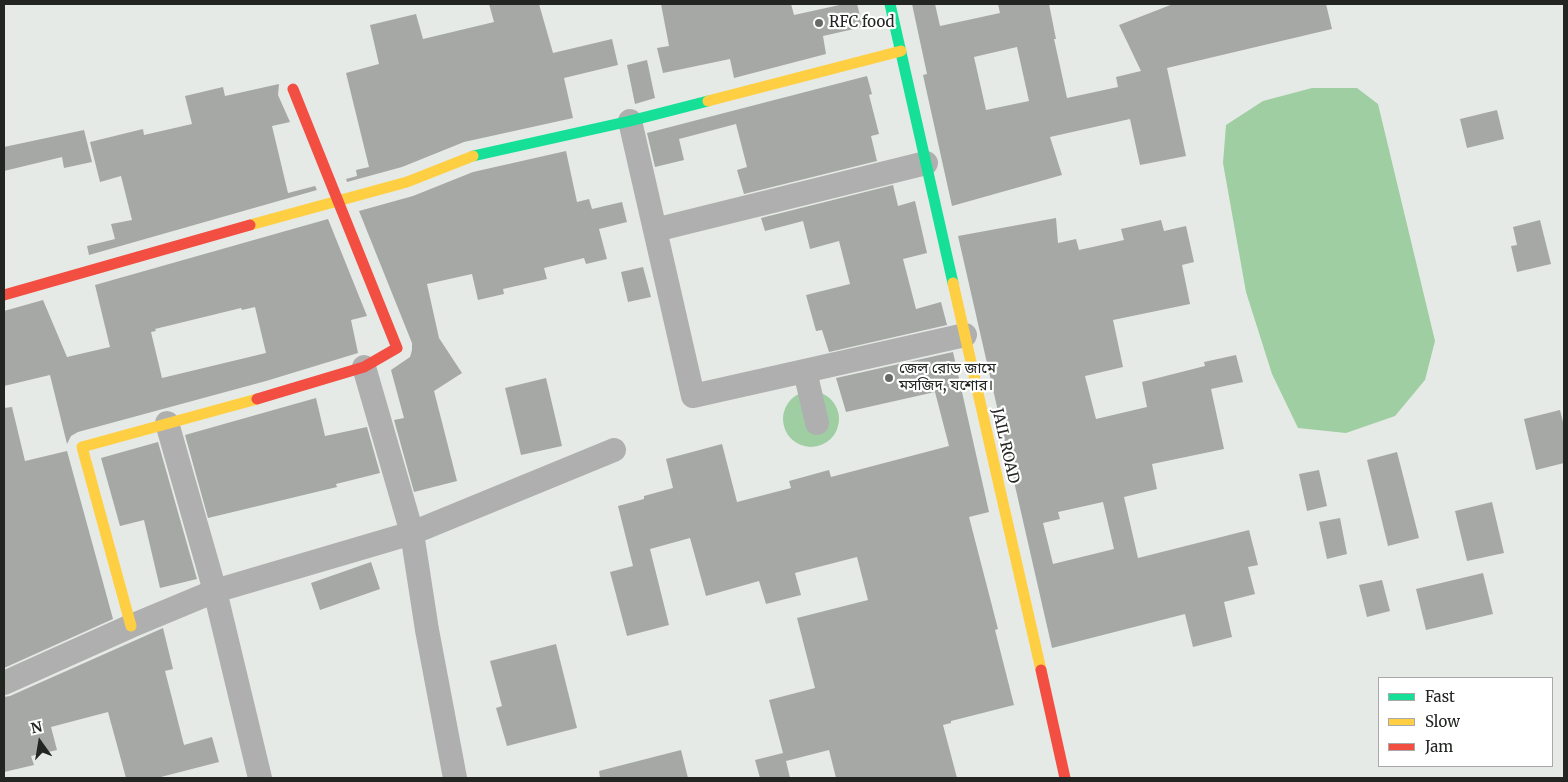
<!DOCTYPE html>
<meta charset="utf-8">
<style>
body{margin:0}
#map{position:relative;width:1568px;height:782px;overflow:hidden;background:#e6eae6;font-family:Merriweather,serif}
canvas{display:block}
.frame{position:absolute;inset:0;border:5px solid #222522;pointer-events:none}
.legend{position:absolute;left:1378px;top:677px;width:175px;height:90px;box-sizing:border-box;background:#fff;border:1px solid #a7a8a7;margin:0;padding:6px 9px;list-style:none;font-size:15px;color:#222522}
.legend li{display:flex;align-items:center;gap:10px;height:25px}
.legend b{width:25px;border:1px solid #a7a8a7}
.north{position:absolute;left:15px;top:717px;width:50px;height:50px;-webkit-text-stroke:4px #fff;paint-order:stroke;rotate:347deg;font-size:14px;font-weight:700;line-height:20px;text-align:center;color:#222522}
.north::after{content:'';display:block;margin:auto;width:18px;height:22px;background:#222522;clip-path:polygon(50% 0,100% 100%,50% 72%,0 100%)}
</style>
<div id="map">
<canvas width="1568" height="782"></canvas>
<div class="frame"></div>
<ul class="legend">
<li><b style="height:6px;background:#16e098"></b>Fast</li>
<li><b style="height:6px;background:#ffcf43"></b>Slow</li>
<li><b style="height:6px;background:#f24e42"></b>Jam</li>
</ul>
<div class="north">N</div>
</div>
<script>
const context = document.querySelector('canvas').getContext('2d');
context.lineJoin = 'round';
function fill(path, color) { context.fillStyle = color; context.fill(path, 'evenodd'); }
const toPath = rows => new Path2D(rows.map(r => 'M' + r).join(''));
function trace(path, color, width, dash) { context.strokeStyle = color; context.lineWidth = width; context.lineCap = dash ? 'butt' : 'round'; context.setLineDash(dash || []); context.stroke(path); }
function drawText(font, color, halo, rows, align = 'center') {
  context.font = font + ' Merriweather,"Noto Sans Bengali",serif'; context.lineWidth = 4.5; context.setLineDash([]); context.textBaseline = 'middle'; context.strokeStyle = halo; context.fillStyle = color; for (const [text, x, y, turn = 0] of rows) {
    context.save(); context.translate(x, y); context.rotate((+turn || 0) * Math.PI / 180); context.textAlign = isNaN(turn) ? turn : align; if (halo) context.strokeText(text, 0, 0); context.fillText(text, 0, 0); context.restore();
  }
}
fill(toPath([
 [1312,88,1357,88,1378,104,1435,341,1425,380,1395,416,1346,433,1298,428,1272,374,1246,292,1223,163,1226,125,1263,101],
 '783 419a28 28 0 1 1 56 0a28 28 0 1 1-56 0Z'
]), '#9ecea1');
fill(toPath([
 [489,4,539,4,553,53,612,39,618,65,564,78,573,118,464,142,402,167,347,182,346,179,357,176,356,170,369,167,346,73,379,64,370,25,416,14,423,39,494,22],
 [661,4,791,4,794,15,844,4,857,4,863,27,823,36,826,54,734,78,730,59,663,73,657,48,669,46],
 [912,4,935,4,940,26,1000,13,998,4,1049,4,1056,39,1054,39,1067,98,1118,87,1116,77,1141,71,1119,25,1173,4,1326,4,1332,29,1167,68,1186,156,1140,165,1130,119,1050,137,1062,175,952,206,923,75,927,74],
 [1017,47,1029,101,986,110,974,57],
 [647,60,655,98,635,104,627,65],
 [867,76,872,94,869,95,879,134,871,136,877,161,744,194,737,170,747,167,736,124,679,139,684,160,655,167,647,133],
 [279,84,278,95,290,122,272,126,288,193,315,186,317,190,89,255,87,246,115,239,111,224,132,220,121,176,100,182,90,142,143,129,144,135,192,124,185,96,223,87,225,96],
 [1497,110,1504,139,1467,148,1460,119],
 [84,130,92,162,64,168,62,157,4,171,4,147],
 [566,151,577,202,589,199,592,209,622,202,627,222,599,229,607,259,586,264,584,258,544,268,547,279,503,289,504,294,478,300,472,274,427,284,439,338,462,373,434,391,457,481,414,492,394,420,404,418,391,370,410,357,412,350,412,343,359,211,413,196,473,172],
 [893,185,898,206,915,201,927,253,903,259,916,309,941,302,947,325,829,352,822,330,816,331,806,295,850,284,839,241,810,249,803,221,765,231,761,218],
 [1056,218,1058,243,1076,239,1079,250,1124,240,1121,229,1161,220,1164,231,1186,226,1194,262,1182,265,1190,304,1113,320,1123,367,1085,376,1096,419,1147,407,1142,382,1205,366,1204,362,1236,355,1243,382,1211,389,1224,449,1152,464,1157,489,1124,497,1138,558,1249,530,1258,565,1248,567,1255,594,1224,602,1232,637,1193,647,1185,614,1052,648,958,236],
 [1103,502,1114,549,1053,564,1043,523,1060,519,1058,512],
 [328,219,367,316,351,320,358,353,266,381,78,432,71,436,67,444,50,375,4,386,4,311,43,300,67,357,110,347,95,285],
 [255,307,266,353,162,378,151,332,156,331,155,329,241,308,242,310],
 [1540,220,1551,264,1517,272,1511,246,1517,245,1513,227],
 [643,267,651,297,628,302,621,272],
 [953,352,989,512,969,517,998,629,995,630,1014,705,951,721,951,723,943,725,957,778,836,778,829,750,786,761,790,778,760,778,755,760,783,753,769,700,815,688,797,618,868,600,857,557,795,573,801,595,766,604,759,581,706,596,690,538,650,549,669,625,627,636,610,572,633,566,618,506,644,499,644,496,673,488,666,459,722,444,737,502,791,488,789,481,829,470,831,477,949,446,935,392,846,412,836,378],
 [546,378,562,446,521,455,505,388],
 [316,398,325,436,367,427,380,473,336,484,337,487,208,518,185,435],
 [12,407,25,461,67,451,113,619,4,668,4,408],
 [1560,410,1564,426,1564,463,1536,470,1524,419],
 [158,442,197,579,160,588,144,520,120,526,101,458],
 [1397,452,1419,538,1388,546,1367,460],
 [1319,470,1327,506,1307,511,1299,474],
 [1492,502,1504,553,1467,561,1455,511],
 [1340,518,1347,554,1327,559,1319,522],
 [371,562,380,589,320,610,311,583],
 [1483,573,1493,614,1426,630,1416,589],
 [1382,580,1390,611,1367,617,1359,585],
 [163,628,173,669,165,671,184,745,212,737,219,762,157,778,126,778,108,712,51,727,57,750,31,756,34,765,4,772,4,697,10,696],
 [556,644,577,728,507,746,496,708,502,706,490,661],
 [681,750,688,778,600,778,599,771]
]), '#a5a8a5');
trace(toPath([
 [630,121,693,396,965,335],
 [655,230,926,163],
 [805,371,817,423],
 [167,423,215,591,260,778],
 [4,683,131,626,215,591,412,533,364,367],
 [455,778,427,630,412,533,614,450]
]), '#b0afb0', 24);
trace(toPath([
 [890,4,953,283],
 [473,156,630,121,708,101]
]), '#16e098', 11);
trace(toPath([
 [708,101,901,51],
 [250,225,407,182,473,156],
 [953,283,1041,670],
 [131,626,82,447,257,399]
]), '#ffcf43', 11);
trace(toPath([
 [4,295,250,225],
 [257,399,364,367,397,348,293,89],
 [1041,670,1065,778]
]), '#f24e42', 11);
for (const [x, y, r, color] of [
 [819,23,5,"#676a67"],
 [889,378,5,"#676a67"]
]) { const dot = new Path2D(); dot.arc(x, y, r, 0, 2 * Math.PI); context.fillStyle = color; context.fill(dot); trace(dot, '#fff', 2); }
drawText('15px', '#222522', '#fff', [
 ["RFC food",829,23],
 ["জেল রোড জামে",899,369],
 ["মসজিদ, যশোর।",899,386]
], 'left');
drawText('15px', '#222522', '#fff', [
 ["JAIL ROAD",1005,446,77]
]);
</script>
